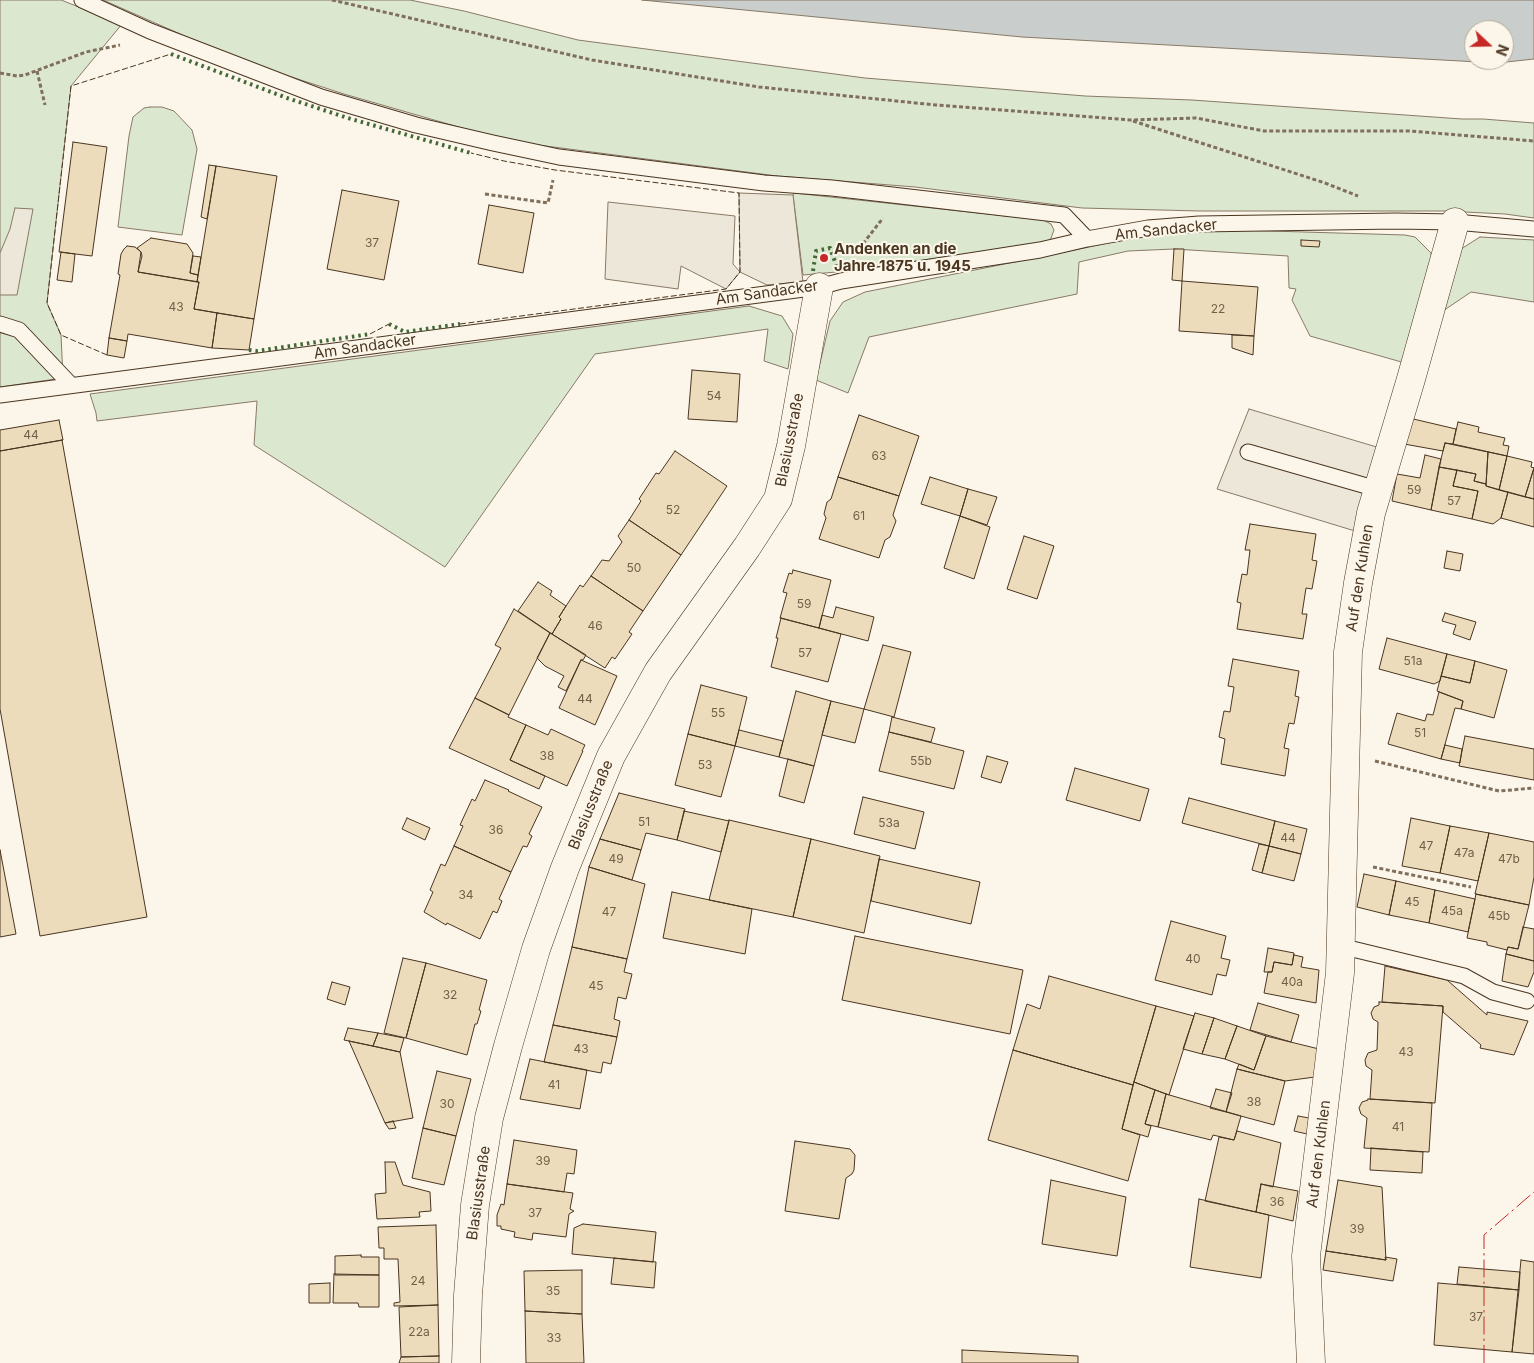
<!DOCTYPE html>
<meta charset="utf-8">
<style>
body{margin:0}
#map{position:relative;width:1534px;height:1363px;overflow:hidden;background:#fbf6e9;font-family:Inter,sans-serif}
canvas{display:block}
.north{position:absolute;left:1464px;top:20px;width:50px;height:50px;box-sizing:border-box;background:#fbf6e9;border:1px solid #b4a999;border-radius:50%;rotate:111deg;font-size:14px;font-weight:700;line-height:20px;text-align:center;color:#4a3520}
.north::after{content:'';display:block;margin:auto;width:18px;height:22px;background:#c62828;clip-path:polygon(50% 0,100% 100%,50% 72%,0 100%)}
</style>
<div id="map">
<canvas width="1534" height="1363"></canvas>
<div class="north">N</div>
</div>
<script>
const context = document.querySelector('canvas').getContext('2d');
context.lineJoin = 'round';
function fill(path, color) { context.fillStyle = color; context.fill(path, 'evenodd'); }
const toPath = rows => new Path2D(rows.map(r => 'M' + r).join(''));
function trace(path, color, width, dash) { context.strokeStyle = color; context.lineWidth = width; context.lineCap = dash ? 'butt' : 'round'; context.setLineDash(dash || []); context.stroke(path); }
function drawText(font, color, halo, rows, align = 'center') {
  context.font = font + ' Inter,sans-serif'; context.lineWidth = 4; context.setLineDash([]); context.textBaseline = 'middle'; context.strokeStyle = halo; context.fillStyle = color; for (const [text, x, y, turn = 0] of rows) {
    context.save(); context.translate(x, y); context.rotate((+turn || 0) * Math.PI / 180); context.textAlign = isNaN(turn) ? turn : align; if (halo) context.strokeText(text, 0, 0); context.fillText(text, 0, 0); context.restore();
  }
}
const green = toPath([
 [0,0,61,0,122,24,71,86,47,303,61,335,63,378,0,387,0,0],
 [103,0,410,0,464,11,578,40,865,78,1085,96,1192,100,1462,119,1483,119,1534,123,1534,218,1505,214,1445,211,1200,211,1082,208,915,187,777,176,507,141,344,94,239,60,103,0],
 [150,107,162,107,174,111,192,130,197,149,182,235,118,227,129,136,133,117,144,108,150,107],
 [794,193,1043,220,1051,224,1054,230,1050,241,1044,243,847,271,803,275,793,195,794,193],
 [1203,229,1405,235,1415,237,1431,253,1433,271,1405,363,1310,336,1292,300,1296,289,1289,288,1288,256,1174,249,1128,251,1079,262,1077,294,869,337,848,393,816,380,830,321,843,302,865,292,1124,240,1203,229],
 [1480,237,1534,240,1534,302,1471,292,1437,315,1461,249,1480,237],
 [749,306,782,316,793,334,788,369,764,361,768,329,595,354,445,567,254,445,257,401,97,421,96,413,90,394,749,306]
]);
fill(green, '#dce7d0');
trace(green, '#887966', 1);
const parking = toPath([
 [739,193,793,195,803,282,767,285,740,272,726,289,681,266,678,289,605,279,608,202,735,216,733,264,740,272,739,193],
 [15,208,33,209,17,295,0,295,0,253,10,229,15,208],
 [1249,409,1380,448,1355,531,1217,489,1249,409]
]);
fill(parking, '#ede7d9');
trace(parking, '#887966', 1);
const water = toPath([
 [642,0,1534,0,1534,59,1497,63,1022,37,642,0],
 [1474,30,1504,30,1504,60,1474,60,1474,30]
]);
fill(water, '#c9cecd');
trace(water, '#887966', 1);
const building = toPath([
 [73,142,107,147,92,256,59,252,73,142],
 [209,165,216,166,207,219,201,217,209,165],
 [216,166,277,176,254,319,194,309,199,282,197,282,216,166],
 [342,190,399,201,384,280,327,269,342,190],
 [489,205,534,213,523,273,478,264,489,205],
 [151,238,187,244,193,253,190,273,198,275,197,282,138,272,142,256,141,252,137,248,151,238],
 [1301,240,1320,241,1319,247,1301,246,1301,240],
 [127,246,135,247,141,252,138,272,199,282,194,309,217,313,212,348,128,334,127,341,109,338,120,275,118,274,121,254,124,249,127,246],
 [1174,249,1184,249,1182,281,1172,280,1174,249],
 [61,252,75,254,72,282,57,280,61,252],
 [193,256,201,257,198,275,190,273,193,256],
 [1182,281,1258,287,1254,336,1179,331,1182,281],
 [217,313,254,319,249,350,212,348,217,313],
 [1232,335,1254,336,1253,355,1232,348,1232,335],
 [109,338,127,341,124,358,107,355,109,338],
 [692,370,740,374,737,422,688,419,692,370],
 [859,415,919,436,899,496,838,477,859,415],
 [1409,418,1456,429,1453,444,1445,443,1443,451,1404,444,1409,418],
 [59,420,63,440,0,451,0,430,59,420],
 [1458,422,1479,427,1478,432,1505,438,1503,445,1509,446,1507,456,1453,444,1458,422],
 [62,440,147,917,40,936,0,709,0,451,62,440],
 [1445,443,1488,452,1486,484,1474,481,1476,474,1439,467,1445,443],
 [675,451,727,486,681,555,629,520,641,501,639,499,656,473,659,474,675,451],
 [1488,452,1507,456,1499,490,1486,486,1488,452],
 [1425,455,1441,459,1431,510,1392,501,1397,474,1420,478,1425,455],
 [1507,456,1532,462,1531,467,1534,468,1525,497,1499,490,1507,456],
 [1439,467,1457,470,1453,486,1478,491,1472,519,1431,510,1439,467],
 [1534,468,1534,499,1525,497,1534,468],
 [1457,470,1476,474,1474,481,1486,484,1486,486,1508,492,1501,518,1493,524,1472,519,1478,491,1453,486,1457,470],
 [838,477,899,496,893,515,896,521,890,537,885,540,879,558,819,539,826,518,824,514,827,502,831,499,838,477],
 [930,477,968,489,960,516,921,504,930,477],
 [968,489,997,497,987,525,960,516,968,489],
 [1508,492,1534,499,1534,527,1501,518,1508,492],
 [960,516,990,527,974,579,944,568,960,516],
 [629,520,681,555,643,611,591,576,602,560,609,561,622,542,618,536,629,520],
 [1250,524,1316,534,1312,560,1317,561,1312,589,1306,588,1302,614,1307,614,1303,639,1237,629,1241,603,1237,602,1242,574,1247,575,1250,550,1245,550,1250,524],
 [1024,536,1054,546,1037,599,1007,589,1024,536],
 [1447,551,1463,554,1460,571,1444,568,1447,551],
 [793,570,831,580,819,628,780,618,787,593,783,592,789,573,792,574,793,570],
 [591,576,643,611,629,632,632,634,615,659,612,657,605,668,552,634,561,619,559,617,566,606,580,585,583,587,591,576],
 [538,582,552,591,550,595,566,606,559,617,561,619,552,634,518,611,538,582],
 [836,607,874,617,868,641,819,628,822,615,833,618,836,607],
 [514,609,550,633,509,715,475,698,501,648,495,645,514,609],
 [1445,613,1476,622,1470,640,1453,634,1456,625,1442,621,1445,613],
 [781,618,841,634,828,682,771,667,778,638,776,638,781,618],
 [550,633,586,655,583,660,581,660,566,691,558,687,564,676,545,666,537,658,550,633],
 [1387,638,1447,654,1440,681,1434,684,1379,669,1387,638],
 [883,645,911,652,894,717,864,709,883,645],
 [1447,654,1475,661,1470,683,1441,676,1447,654],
 [1233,659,1299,671,1295,696,1299,697,1294,724,1289,723,1284,748,1289,749,1285,776,1221,764,1225,739,1219,737,1224,711,1230,712,1234,687,1228,686,1233,659],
 [581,660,617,676,595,725,559,708,581,660],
 [1475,661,1507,670,1494,718,1461,709,1463,701,1437,691,1441,676,1470,683,1475,661],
 [701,685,747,697,735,746,688,734,701,685],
 [796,691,831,701,814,766,779,757,796,691],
 [1439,692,1463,701,1461,709,1455,708,1441,759,1388,744,1397,713,1425,721,1427,714,1433,715,1439,692],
 [475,698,509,715,508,717,526,725,510,760,545,776,539,789,449,748,475,698],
 [831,701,864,709,855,743,822,735,831,701],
 [892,717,935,728,931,742,889,732,892,717],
 [526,725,548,735,551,729,585,745,582,751,583,751,567,786,510,760,526,725],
 [739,730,783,741,779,757,735,746,739,730],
 [889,732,964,751,954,789,879,771,889,732],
 [688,734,735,746,721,797,675,785,688,734],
 [1465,736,1534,749,1534,780,1459,766,1465,736],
 [1445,745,1462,749,1460,763,1441,759,1445,745],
 [987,756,1008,762,1001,783,981,777,987,756],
 [788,759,814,766,804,803,779,796,788,759],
 [1075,768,1149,789,1140,821,1066,800,1075,768],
 [485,780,509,790,508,791,542,807,529,834,532,836,527,847,523,846,511,872,454,846,463,826,460,825,472,799,475,801,485,780],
 [619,793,685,809,677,840,646,833,641,850,600,839,619,793],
 [863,797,924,812,915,849,854,834,863,797],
 [1189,798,1275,821,1269,846,1182,823,1189,798],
 [684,811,729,821,721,852,677,840,684,811],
 [407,818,430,828,425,840,402,829,407,818],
 [1411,818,1450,826,1440,873,1402,866,1411,818],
 [729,820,811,839,793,917,709,900,729,820],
 [1275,821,1307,829,1301,854,1269,846,1275,821],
 [1450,826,1489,833,1478,881,1440,873,1450,826],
 [1489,833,1534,842,1534,877,1529,905,1475,894,1489,833],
 [600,839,641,850,632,880,589,867,600,839],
 [811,839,880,856,864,933,793,917,811,839],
 [1259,844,1269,846,1262,873,1252,870,1259,844],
 [454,846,511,872,499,899,502,901,497,913,493,911,480,939,447,923,446,925,424,912,433,892,430,890,441,864,445,866,454,846],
 [1269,846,1301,854,1294,881,1262,873,1269,846],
 [0,850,16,934,0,937,0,850],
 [879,859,980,882,971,924,871,901,879,859],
 [589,867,645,884,627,959,572,947,589,867],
 [1364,874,1396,881,1389,915,1357,907,1364,874],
 [1396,881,1435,890,1429,923,1389,915,1396,881],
 [1435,890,1475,899,1468,932,1429,923,1435,890],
 [672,892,752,909,745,954,663,938,672,892],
 [1476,894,1529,905,1518,949,1508,947,1507,950,1487,945,1487,942,1467,938,1476,894],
 [1171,921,1226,936,1221,958,1230,960,1226,976,1217,974,1212,995,1155,980,1171,921],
 [1523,927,1534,929,1534,961,1506,954,1508,947,1518,949,1523,927],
 [855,936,1023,970,1010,1034,842,1000,855,936],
 [572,947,627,959,624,972,632,974,626,999,618,997,614,1019,620,1021,617,1037,553,1025,572,947],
 [1268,948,1294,953,1292,965,1274,962,1272,972,1264,972,1268,948],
 [1506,954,1534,961,1534,972,1528,987,1502,981,1506,954],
 [1294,955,1303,957,1301,967,1319,970,1316,1003,1264,993,1268,972,1272,972,1274,962,1292,965,1294,955],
 [403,958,426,963,406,1038,384,1033,403,958],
 [426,963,487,980,479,1010,481,1011,477,1024,475,1024,467,1055,406,1038,426,963],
 [1385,966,1447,980,1487,1015,1487,1012,1528,1021,1514,1055,1480,1048,1481,1045,1443,1012,1443,1006,1382,1002,1385,966],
 [1049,976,1156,1006,1133,1085,1013,1050,1027,1004,1040,1009,1049,976],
 [332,982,350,987,345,1005,327,999,332,982],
 [1379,1002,1443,1006,1435,1103,1370,1099,1372,1070,1366,1066,1365,1060,1368,1053,1377,1050,1378,1022,1373,1019,1371,1013,1374,1007,1379,1005,1379,1002],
 [1258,1003,1299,1015,1291,1042,1250,1030,1258,1003],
 [1156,1006,1194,1016,1169,1095,1134,1082,1156,1006],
 [1195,1013,1214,1018,1202,1054,1183,1049,1195,1013],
 [1214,1018,1237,1026,1225,1059,1202,1054,1214,1018],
 [553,1025,617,1037,611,1064,603,1062,601,1073,544,1062,553,1025],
 [1237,1026,1266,1036,1254,1070,1225,1059,1237,1026],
 [348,1028,378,1033,373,1046,344,1040,348,1028],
 [378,1033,404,1038,400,1052,373,1046,378,1033],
 [1266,1036,1319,1049,1315,1077,1285,1081,1237,1069,1239,1064,1254,1070,1266,1036],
 [349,1041,400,1052,413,1118,385,1123,349,1041],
 [1013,1050,1133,1085,1122,1129,1140,1135,1128,1181,988,1140,1013,1050],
 [530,1059,587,1070,580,1109,520,1099,530,1059],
 [1237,1069,1285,1081,1274,1125,1226,1112,1237,1069],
 [437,1071,471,1079,456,1136,423,1128,437,1071],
 [1134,1082,1155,1090,1145,1124,1151,1126,1148,1137,1122,1129,1134,1082],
 [1216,1089,1232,1093,1226,1112,1210,1108,1216,1089],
 [1155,1090,1166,1094,1158,1127,1145,1124,1155,1090],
 [1166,1094,1241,1116,1234,1140,1213,1135,1211,1140,1158,1127,1166,1094],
 [1368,1099,1432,1103,1429,1152,1364,1148,1367,1118,1361,1114,1359,1108,1362,1102,1368,1100,1368,1099],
 [1298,1116,1309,1118,1307,1134,1294,1131,1298,1116],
 [393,1121,396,1128,389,1129,385,1123,393,1121],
 [423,1128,456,1136,444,1185,412,1178,423,1128],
 [1237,1131,1281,1143,1273,1187,1261,1184,1256,1212,1205,1201,1219,1137,1234,1140,1237,1131],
 [514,1140,577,1150,574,1174,567,1173,564,1192,507,1184,514,1140],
 [795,1141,850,1149,855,1155,854,1170,852,1174,846,1178,839,1219,785,1211,795,1141],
 [1371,1148,1423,1152,1422,1173,1370,1170,1371,1148],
 [385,1162,395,1162,403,1185,430,1192,431,1211,419,1212,420,1217,377,1219,375,1194,386,1193,385,1162],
 [1051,1180,1126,1197,1117,1256,1042,1244,1051,1180],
 [1338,1180,1382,1187,1386,1260,1326,1251,1338,1180],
 [507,1184,573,1193,570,1209,574,1211,569,1214,566,1237,533,1233,532,1240,514,1237,515,1232,501,1229,501,1226,497,1226,497,1215,501,1204,504,1205,507,1184],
 [1261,1184,1298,1191,1293,1221,1256,1212,1261,1184],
 [1199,1199,1269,1215,1261,1278,1190,1267,1199,1199],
 [583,1224,656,1232,653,1262,572,1254,574,1228,583,1224],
 [436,1225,438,1305,394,1306,394,1303,400,1302,398,1259,384,1259,384,1248,379,1248,378,1227,436,1225],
 [1326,1251,1386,1260,1385,1257,1397,1259,1393,1281,1323,1270,1326,1251],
 [361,1255,361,1257,379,1257,379,1275,335,1275,335,1256,361,1255],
 [614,1258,656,1262,654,1288,611,1284,614,1258],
 [1521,1260,1534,1262,1534,1354,1512,1352,1521,1260],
 [1459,1267,1520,1272,1519,1290,1457,1284,1459,1267],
 [582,1270,582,1314,525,1311,524,1271,582,1270],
 [334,1274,379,1275,379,1307,359,1307,358,1303,333,1303,334,1274],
 [330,1283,330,1303,309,1303,309,1284,330,1283],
 [1438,1283,1519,1290,1512,1352,1434,1345,1438,1283],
 [438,1305,439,1356,401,1357,399,1307,438,1305],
 [525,1311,582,1314,584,1363,526,1363,525,1311],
 [962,1350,1078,1356,1078,1363,962,1363,962,1350],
 [439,1356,439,1363,399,1363,401,1357,439,1356]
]);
fill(building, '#ecdcbc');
trace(building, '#4a3520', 1);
const service = toPath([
 [82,0,150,31,321,97,416,125,493,143,559,157,764,183,832,188,1064,215,1087,239],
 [0,324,19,330,71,385],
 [0,395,819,287,841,281,1040,250,1087,239,1148,228,1199,224,1396,221,1455,222,1534,229],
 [1248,452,1377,489],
 [1340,946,1464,976,1493,992,1527,1001]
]);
const minor = toPath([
 [466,1363,468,1295,475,1205,489,1118,508,1046,536,949,565,868,611,756,658,672,747,547,778,499,791,446,819,287],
 [1311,1363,1306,1256,1340,973,1348,652,1358,583,1371,513,1411,379,1455,222]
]);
trace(service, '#4a3520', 17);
trace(minor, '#4a3520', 29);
trace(toPath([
 [332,0,592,60,759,87,936,105,1130,120,1196,118,1264,131,1409,131,1534,141],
 [37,71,45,105],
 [0,73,17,76,25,75,86,52,120,45],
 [1133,121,1325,183,1358,196],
 [485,194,548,203,553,180],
 [855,254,883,218],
 [1375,761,1499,791,1534,788],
 [1373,867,1471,887]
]), '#7f6f5c', 3, [4, 2.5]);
trace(service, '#fbf6e9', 15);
trace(minor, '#fbf6e9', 28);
trace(toPath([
 [171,54,287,98,351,119,471,153],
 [813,271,816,251,830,248,837,267],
 [389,324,405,332,460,324],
 [249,350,257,351,370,334]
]), '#436837', 4, [2.5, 4]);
trace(toPath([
 [460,324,726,289,740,272,739,193,555,170,504,161,471,153],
 [370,334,389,324],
 [107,355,61,335,47,303,71,86,171,54]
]), '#4a3520', 1, [6, 2.5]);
trace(toPath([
 [1484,1363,1484,1235,1534,1192]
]), '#c62828', 1, [18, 4, 2.5, 4]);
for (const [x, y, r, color] of [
 [824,258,5,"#c62828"]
]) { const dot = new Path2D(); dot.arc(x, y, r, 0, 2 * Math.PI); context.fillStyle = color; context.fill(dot); trace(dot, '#fbf6e9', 2); }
drawText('12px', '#725f47', null, [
 ["37",372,243],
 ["43",176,307],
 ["22",1218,309],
 ["54",714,396],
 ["44",31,435],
 ["63",879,456],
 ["59",1414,490],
 ["57",1454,501],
 ["52",673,510],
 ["61",859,516],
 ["50",634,568],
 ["59",804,604],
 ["46",595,626],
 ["57",805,653],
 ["51a",1413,661],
 ["44",585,699],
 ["55",718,713],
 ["51",1420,733],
 ["38",547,756],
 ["55b",921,761],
 ["53",705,765],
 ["51",644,822],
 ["53a",889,823],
 ["36",496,830],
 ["44",1288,838],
 ["47",1426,846],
 ["47a",1464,853],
 ["49",616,859],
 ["47b",1509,859],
 ["34",466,895],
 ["45",1412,902],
 ["45a",1452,911],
 ["47",609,912],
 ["45b",1499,916],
 ["40",1193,959],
 ["40a",1292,982],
 ["45",596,986],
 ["32",450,995],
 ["43",581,1049],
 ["43",1406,1052],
 ["41",554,1085],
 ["38",1254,1102],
 ["30",447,1104],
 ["41",1398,1127],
 ["39",543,1161],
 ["36",1277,1202],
 ["37",535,1213],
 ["39",1357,1229],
 ["24",418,1281],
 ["35",553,1291],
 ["37",1476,1317],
 ["22a",419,1332],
 ["33",554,1338]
]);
drawText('15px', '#4a3520', '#fbf6e9', [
 ["Am Sandacker",1166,230,-6],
 ["Am Sandacker",767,293,-8],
 ["Am Sandacker",365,347,-8],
 ["Blasiusstraße",790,440,-79],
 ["Auf den Kuhlen",1360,578,-81],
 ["Blasiusstraße",591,805,-68],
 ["Auf den Kuhlen",1319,1154,-83],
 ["Blasiusstraße",479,1193,-82]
]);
drawText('bold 15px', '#4a3520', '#fbf6e9', [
 ["Andenken an die",834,249],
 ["Jahre 1875 u. 1945",834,266]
], 'left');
</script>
